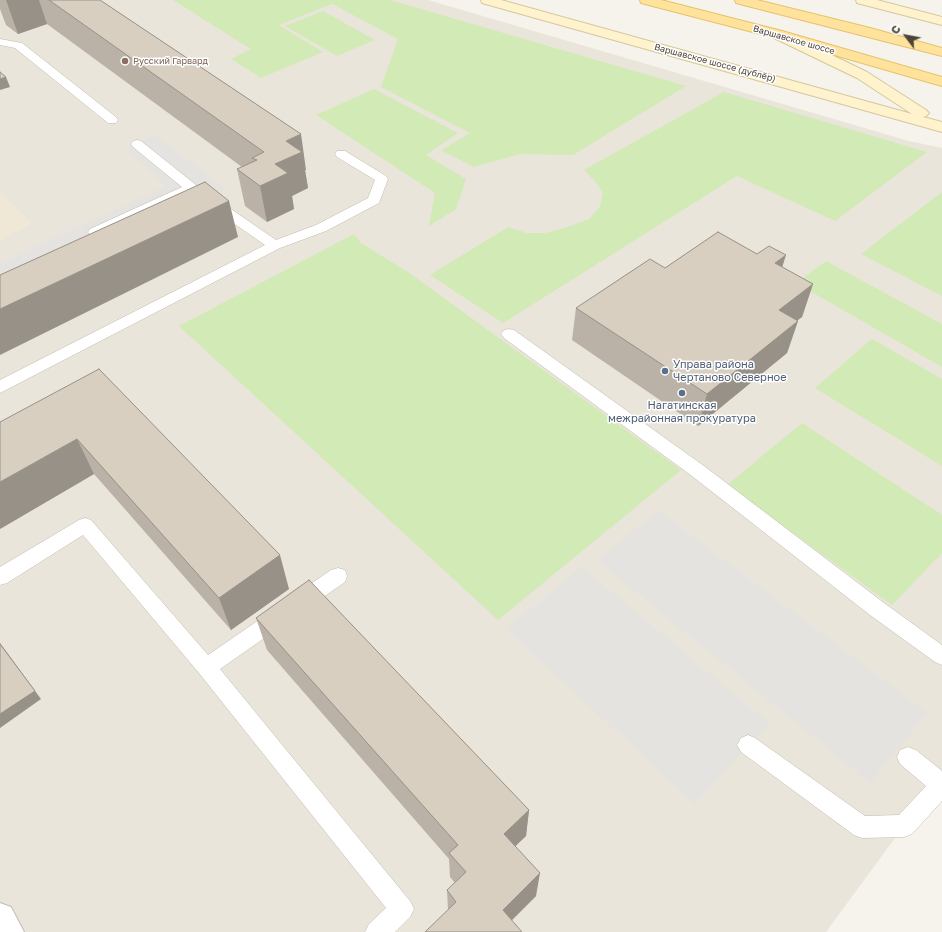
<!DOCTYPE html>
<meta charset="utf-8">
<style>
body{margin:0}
#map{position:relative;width:942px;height:932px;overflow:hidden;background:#f6f3ec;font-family:"Golos Text",sans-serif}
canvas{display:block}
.north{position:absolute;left:886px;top:16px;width:40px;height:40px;-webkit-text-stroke:3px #fff;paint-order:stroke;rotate:302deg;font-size:11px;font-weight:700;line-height:16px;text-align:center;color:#4b4439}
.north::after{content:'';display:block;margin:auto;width:14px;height:18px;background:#4b4439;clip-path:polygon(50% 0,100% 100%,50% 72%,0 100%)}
</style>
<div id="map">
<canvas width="942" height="932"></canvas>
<div class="north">С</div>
</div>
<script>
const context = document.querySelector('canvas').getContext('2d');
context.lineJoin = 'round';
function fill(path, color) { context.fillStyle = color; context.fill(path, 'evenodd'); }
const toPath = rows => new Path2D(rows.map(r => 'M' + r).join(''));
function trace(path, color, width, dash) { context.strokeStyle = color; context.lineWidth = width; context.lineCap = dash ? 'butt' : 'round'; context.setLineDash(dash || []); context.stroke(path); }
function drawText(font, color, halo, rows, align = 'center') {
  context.font = font + ' "Golos Text",sans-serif'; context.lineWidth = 3; context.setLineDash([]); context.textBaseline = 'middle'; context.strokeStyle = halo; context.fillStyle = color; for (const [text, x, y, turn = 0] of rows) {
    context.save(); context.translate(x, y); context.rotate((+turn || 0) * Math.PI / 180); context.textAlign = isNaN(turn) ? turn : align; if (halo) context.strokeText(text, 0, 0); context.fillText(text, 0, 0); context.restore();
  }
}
fill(toPath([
 [0,0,428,0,909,141,942,148,942,774,826,932,0,932]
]), '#eae5da');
fill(toPath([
 [0,193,32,223,0,241]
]), '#efe8d6');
fill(toPath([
 [173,0,390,0,686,86,573,155,520,154,474,167,441,150,470,133,381,87,398,39,332,4,279,25,323,52,261,78,231,59,251,49],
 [323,11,375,40,337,56,285,26],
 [374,89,458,133,426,155,466,179,456,209,429,226,435,193,316,115],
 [724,92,927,152,835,221,737,176,503,323,430,275,508,227,527,233,546,233,568,227,589,219,600,207,603,193,596,182,584,170],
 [942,192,942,296,861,254],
 [354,234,361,243,408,272,681,470,498,620,179,326],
 [826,261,942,324,942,367,796,283],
 [872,339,942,379,942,466,815,388],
 [802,423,942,515,942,553,892,605,727,485]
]), '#d2eab5');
fill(toPath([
 [155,135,225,188,0,292,0,263,166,186,125,148],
 [658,510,927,713,870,783,598,561],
 [582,567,770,724,748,745,695,804,506,629]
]), '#e5e3e0');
const service = toPath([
 [0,39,22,43,116,117,118,120,116,123,108,123,15,48,0,45,0,39],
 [137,140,141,141,196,185,276,240,316,225,368,198,375,180,337,157,335,154,337,151,345,151,386,176,388,179,379,203,326,231,280,248,0,393,0,380,265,245,190,193,100,235,95,236,90,235,88,232,90,229,182,187,133,147,131,144,133,141,137,140],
 [509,329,514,330,704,466,884,603,942,645,942,665,935,662,870,615,692,476,504,338,501,334,504,330,509,329],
 [85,518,91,520,208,655,272,611,279,609,286,611,289,617,286,623,220,669,410,901,414,909,410,917,395,932,365,932,369,924,386,908,199,673,83,535,7,583,0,585,0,567,79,520,85,518],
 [338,568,345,570,347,576,345,582,306,609,299,611,292,609,289,603,292,597,331,570,338,568],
 [748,735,755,738,865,816,899,815,926,786,900,764,897,757,900,750,908,747,916,750,942,771,942,801,912,834,904,837,862,838,854,835,741,752,737,745,741,738,748,735]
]);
const minor = toPath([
 [0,903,11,907,24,932,0,932,0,903]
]);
const secondary = toPath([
 [481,0,501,0,912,114,857,78,772,37,770,34,772,31,782,31,867,72,926,110,929,113,926,116,923,117,942,122,942,132,482,3,481,0],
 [856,0,877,0,942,17,942,25,857,3,856,0]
]);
const primary = toPath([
 [640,0,661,0,782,31,942,77,942,86,772,37,641,3,640,0],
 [735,0,757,0,870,28,942,48,942,56,736,3,735,0]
]);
trace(service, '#c2bbae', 1);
trace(minor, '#c2bbae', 2);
trace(secondary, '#d6c79b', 2);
trace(primary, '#e6c16a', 2);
fill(service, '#fff');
fill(minor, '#fff');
fill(secondary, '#fff3cd');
fill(primary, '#ffe39c');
fill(toPath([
 [0,0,100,0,306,170,305,170,308,188,292,196,294,209,267,222,245,206,237,169,242,167,47,24,18,34,6,25,0,9],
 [757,254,813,284,802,317,797,320,798,321,787,353,698,426,572,340,576,308,665,268],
 [99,369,289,589,231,630,94,474,0,529],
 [256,618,529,810,526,836,515,846,536,896,512,920,448,910,447,890,455,883,450,877,449,859,267,650]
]), '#bab2a6');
fill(toPath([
 [6,0,39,0,47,24,18,34],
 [6,77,10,87,0,90,0,79],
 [301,134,306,170,305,170,308,188,292,196,294,209,267,222,260,186,275,164,286,141],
 [229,201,238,237,0,355,0,309],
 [786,255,776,287,775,263],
 [813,284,802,317,769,342,779,310],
 [798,321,787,353,698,426,707,394],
 [77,439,94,474,0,529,0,482],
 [280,555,289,589,231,630,219,598],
 [0,643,41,699,0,728],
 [529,810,526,836,502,859,504,834],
 [540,873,536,896,501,931,503,910]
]), '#979187');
const building = toPath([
 [49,0,100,0,301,134,286,141,302,152,275,164,288,173,260,186,237,169,257,160,252,158,264,152,49,0],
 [0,72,6,77,0,79,0,72],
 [205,182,229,201,0,309,0,275,205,182],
 [718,232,757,254,769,246,786,255,775,263,813,284,779,310,798,321,707,394,576,308,650,259,665,268,718,232],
 [99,369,280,555,219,598,77,439,0,482,0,422,99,369],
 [309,580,529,810,504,834,540,873,503,910,522,932,425,932,456,902,447,890,466,872,449,853,458,845,256,618,309,580],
 [0,644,35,691,0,714,0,644]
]);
fill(building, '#d8cfc1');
trace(building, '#979187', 1);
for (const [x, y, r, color] of [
 [125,61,4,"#8d6e63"],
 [665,371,4,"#5c6f8a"],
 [682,393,4,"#5c6f8a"]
]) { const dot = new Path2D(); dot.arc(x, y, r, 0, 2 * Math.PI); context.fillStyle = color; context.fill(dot); trace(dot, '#fff', 1.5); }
drawText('9px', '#4b4439', '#fff', [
 ["Варшавское шоссе",794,40,16],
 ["Варшавское шоссе (дублёр)",715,63,15]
]);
drawText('9px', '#785e54', '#fff', [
 ["Русский Гарвард",133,61]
], 'left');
drawText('11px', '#4e5e75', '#fff', [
 ["Управа района",673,365],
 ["Чертаново Северное",673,378],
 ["Нагатинская",682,406,"center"],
 ["межрайонная прокуратура",682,419,"center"]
], 'left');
</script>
